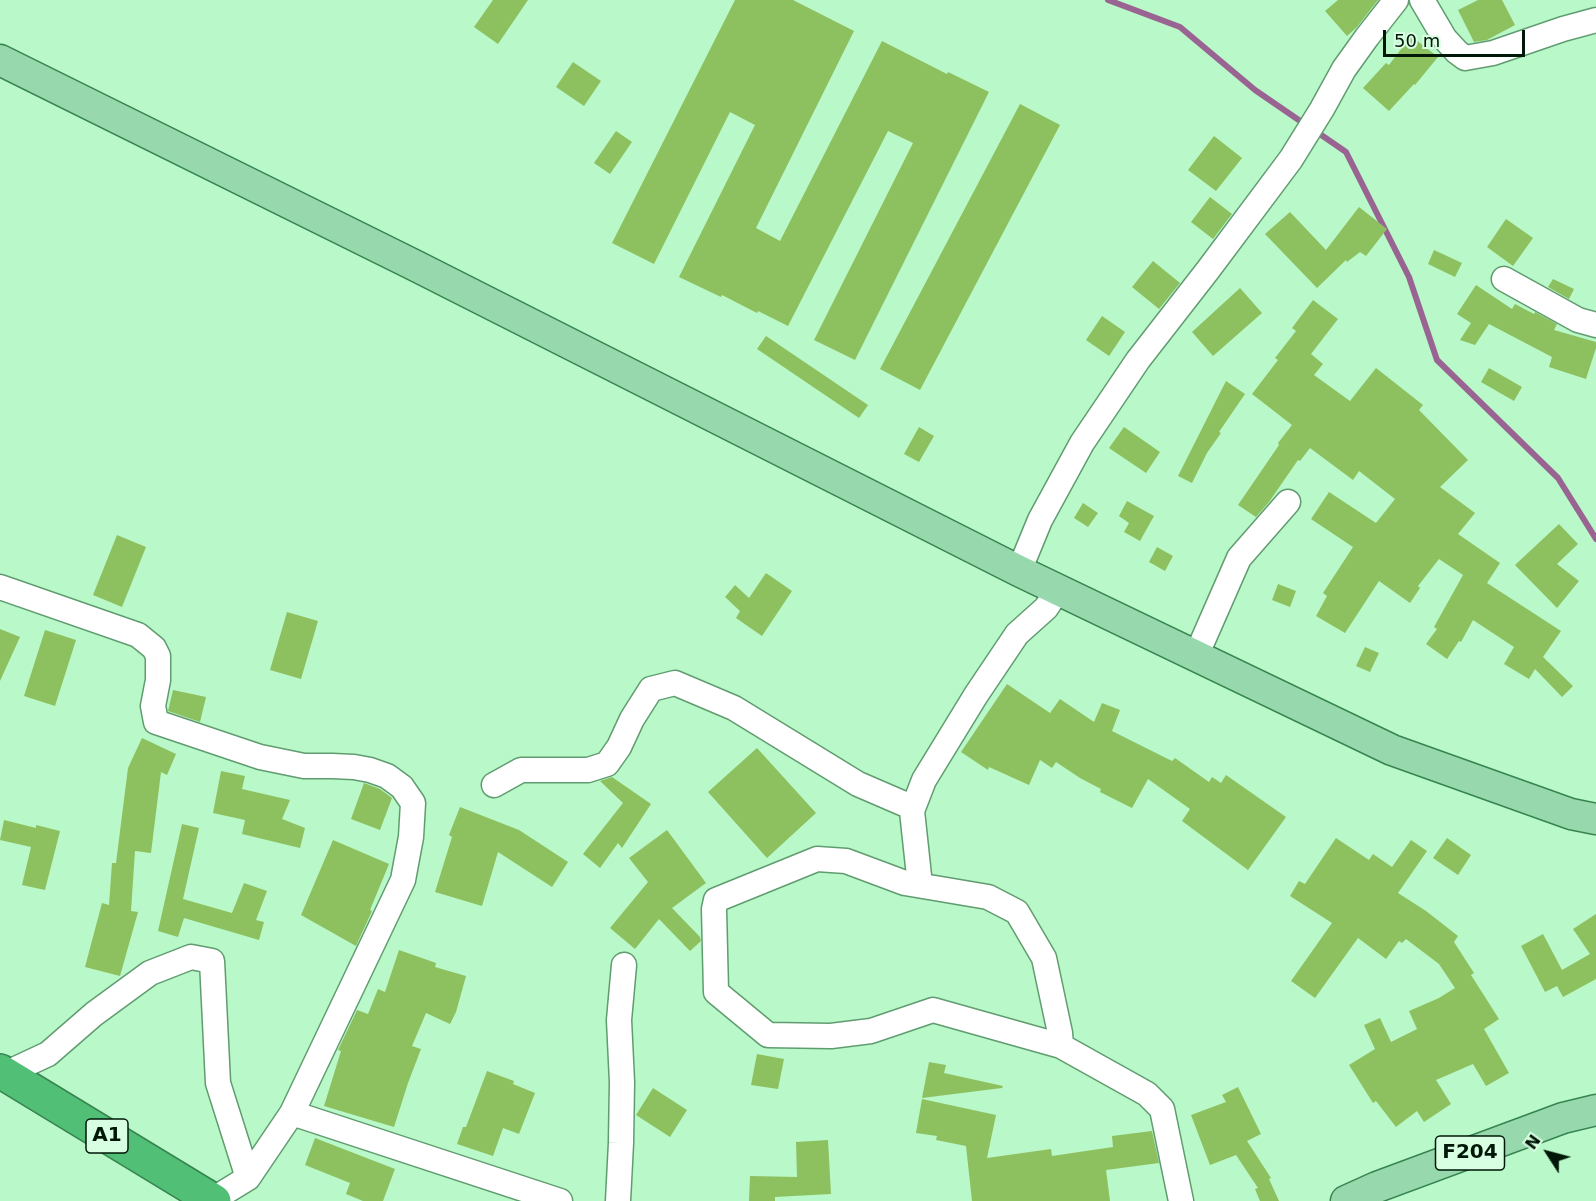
<!DOCTYPE html>
<style>
body{margin:0}
#map{position:relative;width:1596px;height:1201px;overflow:hidden;background:#b9f8c8;font-family:"DejaVu Sans",sans-serif}
canvas{display:block}
.north{position:absolute;left:1518px;top:1123px;width:60px;height:60px;-webkit-text-stroke:4px #d9ffe2;paint-order:stroke;rotate:306deg;font-size:16px;font-weight:700;line-height:24px;text-align:center;color:#011707}
.north::after{content:'';display:block;margin:auto;width:21px;height:27px;background:#011707;clip-path:polygon(50% 0,100% 100%,50% 72%,0 100%)}
.scale{position:absolute;left:1383px;top:30px;width:142px;height:27px;box-sizing:border-box;border:3px solid #011707;border-top:0;padding-left:8px;font-size:18px;line-height:21px;white-space:nowrap;color:#011707;-webkit-text-stroke:4px #d9ffe2;paint-order:stroke}
</style>
<div id="map">
<canvas width="1596" height="1201"></canvas>
<div class="north">N</div>
<div class="scale">50 m</div>
</div>
<script>
const context = document.querySelector('canvas').getContext('2d');
context.lineJoin = 'round';
const toPath = rows => new Path2D(rows.map(r => 'M' + r).join(''));
function trace(path, color, width, dash) { context.strokeStyle = color; context.lineWidth = width; context.lineCap = dash ? 'butt' : 'round'; context.setLineDash(dash || []); context.stroke(path); }
function fill(path, color) { context.fillStyle = color; context.fill(path, 'evenodd'); }
function drawText(font, color, halo, rows, align = 'center') {
  context.font = font + ' "DejaVu Sans",sans-serif'; context.lineWidth = 4.5; context.setLineDash([]); context.textBaseline = 'middle'; context.strokeStyle = halo; context.fillStyle = color; for (const [text, x, y, turn = 0] of rows) {
    context.save(); context.translate(x, y); context.rotate((+turn || 0) * Math.PI / 180); context.textAlign = isNaN(turn) ? turn : align; if (halo) context.strokeText(text, 0, 0); context.fillText(text, 0, 0); context.restore();
  }
}
trace(toPath([
 [1108,0,1180,27,1255,90,1306,125],
 [1314,130,1346,152,1409,277,1437,360,1558,478,1596,539]
]), '#996492', 6);
fill(toPath([
 [493,0,528,0,498,44,474,27],
 [735,0,793,0,854,31,756,228,780,241,882,41,947,74,948,72,989,92,855,360,814,340,913,143,888,131,788,326,758,311,757,313,722,295,721,297,679,277,755,125,730,112,654,264,612,243],
 [1338,0,1378,0,1357,27,1347,36,1325,11],
 [1478,0,1502,0,1515,25,1487,40,1474,42,1458,10],
 [1411,36,1438,57,1415,85,1414,84,1389,111,1363,88,1386,63,1389,65],
 [573,62,601,81,584,106,556,87],
 [1020,104,1060,125,920,390,880,369],
 [616,131,632,142,610,174,594,163],
 [1214,136,1242,158,1216,191,1188,170],
 [1210,197,1232,214,1213,239,1191,222],
 [1359,207,1387,229,1366,256,1360,252,1347,262,1346,260,1317,288,1265,234,1290,212,1326,250],
 [1506,219,1533,238,1513,266,1487,247],
 [1434,250,1462,263,1455,277,1428,264],
 [1153,261,1180,283,1159,309,1132,287],
 [1553,279,1574,289,1569,299,1548,287],
 [1476,285,1512,309,1515,304,1534,314,1535,312,1557,324,1554,330,1596,342,1596,348,1586,379,1549,367,1552,357,1489,324,1475,345,1460,340,1471,323,1457,314],
 [1240,288,1262,313,1213,356,1192,332],
 [1313,300,1338,319,1311,354,1323,364,1314,375,1350,401,1376,368,1423,405,1419,410,1468,460,1440,487,1475,513,1458,534,1500,563,1487,583,1561,631,1543,657,1573,686,1562,697,1535,669,1529,679,1504,664,1514,647,1473,620,1461,642,1459,641,1447,659,1426,644,1437,629,1434,627,1463,575,1439,559,1418,586,1420,588,1410,603,1379,581,1345,633,1316,616,1327,596,1323,593,1353,547,1311,519,1329,492,1376,523,1395,499,1359,471,1353,480,1310,448,1300,461,1298,460,1269,502,1256,517,1238,505,1279,445,1278,443,1292,425,1252,394,1278,360,1275,358,1296,331,1292,328],
 [1102,316,1125,332,1109,356,1086,340],
 [766,336,868,405,859,418,757,349],
 [1489,368,1522,387,1514,401,1481,382],
 [1226,381,1245,394,1219,432,1221,433,1207,453,1192,483,1178,476],
 [919,427,934,436,919,462,904,454],
 [1124,427,1160,452,1146,473,1109,448],
 [1127,501,1154,516,1140,541,1124,532,1129,523,1119,516],
 [1083,503,1098,513,1088,527,1074,518],
 [1559,524,1578,544,1557,564,1579,581,1557,608,1515,565],
 [117,535,146,547,122,607,93,595],
 [1157,547,1173,556,1165,571,1149,562],
 [766,573,792,591,762,636,736,618,740,611,725,597,735,585,749,598],
 [1278,584,1296,591,1290,607,1272,600],
 [287,612,318,621,301,679,270,670],
 [0,629,20,637,0,681],
 [45,630,76,640,55,706,24,696],
 [1365,647,1379,653,1370,672,1356,666],
 [1007,684,1050,713,1060,699,1094,722,1102,703,1120,710,1112,731,1172,761,1175,758,1209,782,1212,777,1221,783,1226,775,1286,817,1248,870,1182,821,1190,809,1148,779,1132,808,1100,792,1101,789,1080,778,1056,762,1052,768,1040,760,1029,785,989,767,988,770,961,752],
 [173,690,206,697,200,722,168,711],
 [142,738,176,754,167,775,161,772,151,853,135,851,131,911,138,912,120,976,85,967,102,903,109,905,112,863,116,863,128,768],
 [757,748,816,813,767,858,708,792],
 [221,771,245,776,242,789,290,800,282,819,305,828,300,848,242,834,245,820,213,813],
 [612,777,651,804,622,848,618,843,600,868,583,854,623,803,600,781],
 [364,783,380,789,392,798,380,830,351,819],
 [460,807,519,830,568,862,552,887,498,852,482,906,435,892,452,837,449,835],
 [4,820,36,828,36,825,60,831,45,890,22,885,31,847,0,840],
 [182,824,199,828,183,899,232,913,244,883,267,891,256,920,264,922,259,940,184,918,178,937,158,931],
 [667,830,706,883,672,908,700,937,701,941,690,951,659,919,635,949,610,928,648,882,629,858],
 [1336,838,1369,860,1373,854,1392,867,1411,840,1427,851,1398,893,1426,911,1458,936,1454,942,1474,973,1471,975,1499,1019,1484,1029,1509,1073,1486,1086,1473,1064,1436,1080,1451,1104,1424,1122,1417,1111,1396,1127,1376,1101,1373,1103,1349,1065,1375,1049,1364,1025,1380,1018,1391,1042,1417,1029,1409,1011,1439,998,1455,988,1439,964,1406,939,1402,943,1399,941,1386,959,1358,938,1315,998,1291,981,1332,923,1290,896,1299,881,1305,884],
 [1447,838,1471,855,1458,875,1433,858],
 [333,840,389,864,370,910,372,911,356,946,301,915],
 [1596,914,1596,979,1563,997,1557,986,1545,992,1521,946,1543,934,1562,970,1590,954,1573,929],
 [399,950,436,963,435,967,466,976,456,1012,450,1024,426,1013,412,1046,421,1049,408,1083,394,1127,324,1106,341,1051,338,1050,357,1010,368,1014,378,989,385,992],
 [757,1054,784,1059,778,1089,751,1085],
 [929,1062,946,1065,944,1073,1003,1086,1002,1088,922,1098],
 [487,1071,514,1081,513,1084,535,1093,519,1134,503,1128,493,1156,457,1144,463,1127,466,1127],
 [1238,1087,1261,1134,1247,1141,1271,1178,1269,1179,1279,1201,1260,1201,1255,1189,1258,1188,1236,1155,1210,1165,1191,1115,1226,1102,1222,1095],
 [653,1088,687,1110,670,1137,636,1115],
 [922,1099,996,1115,987,1158,1051,1149,1052,1156,1113,1147,1112,1136,1152,1131,1159,1163,1106,1170,1110,1201,972,1201,966,1146,936,1140,937,1136,916,1133],
 [315,1138,395,1169,383,1201,363,1201,346,1194,350,1183,305,1165],
 [828,1140,831,1194,775,1197,775,1201,749,1201,750,1176,797,1177,796,1142]
]), '#8dc15f');
const minor = toPath([
 [1422,0,1445,39,1457,52,1465,58,1493,53,1563,29,1596,20],
 [1504,279,1578,320,1596,325],
 [1019,571,1040,520,1082,443,1138,360,1208,270,1291,159,1322,109,1344,69,1367,37,1396,0],
 [0,587,138,635,154,648,158,656,158,680,153,706,156,722,260,757,304,766,332,766,354,767,370,770,387,776,402,787,413,803,411,837,403,880,292,1113,248,1178,212,1200],
 [1196,656,1239,558,1288,502],
 [494,785,521,770,588,770,607,764,619,747,632,719,651,689,675,683,734,708,858,784,909,806,912,811],
 [920,885,912,811,924,780,976,695,1017,634,1046,608,1058,590],
 [1061,1046,1060,1033,1044,958,1017,912,988,897,905,883,846,861,817,859,716,900,714,909,716,992,768,1035,831,1036,871,1031,933,1010,1061,1046,1147,1094,1162,1109,1181,1201],
 [5,1074,48,1054,94,1014,150,973,191,957,212,961,218,1083,248,1178],
 [292,1113,560,1201],
 [618,1201,621,1143,622,1082,619,1020,624,965]
]);
const major = toPath([
 [0,60,414,265,1019,571,1392,750,1571,814,1596,819],
 [1346,1201,1377,1187,1563,1118,1596,1110]
]);
const highway = toPath([
 [0,1071,214,1201]
]);
trace(minor, '#609c70', 27);
trace(major, '#36844f', 33);
trace(highway, '#36844f', 36);
trace(minor, '#fff', 24);
trace(major, '#97d9ad', 30);
trace(highway, '#52bf76', 33);
for (const [x, y, w] of [
 [107,1136,42],
 [1470,1153,69]
]) { const box = new Path2D(); box.roundRect(x - w / 2, y - 17, w, 34, 4.5); context.fillStyle = '#d9ffe2'; context.fill(box); trace(box, '#011707', 1.5); }
drawText('bold 20px', '#011707', null, [
 ["A1",107,1136],
 ["F204",1470,1153]
]);
</script>
